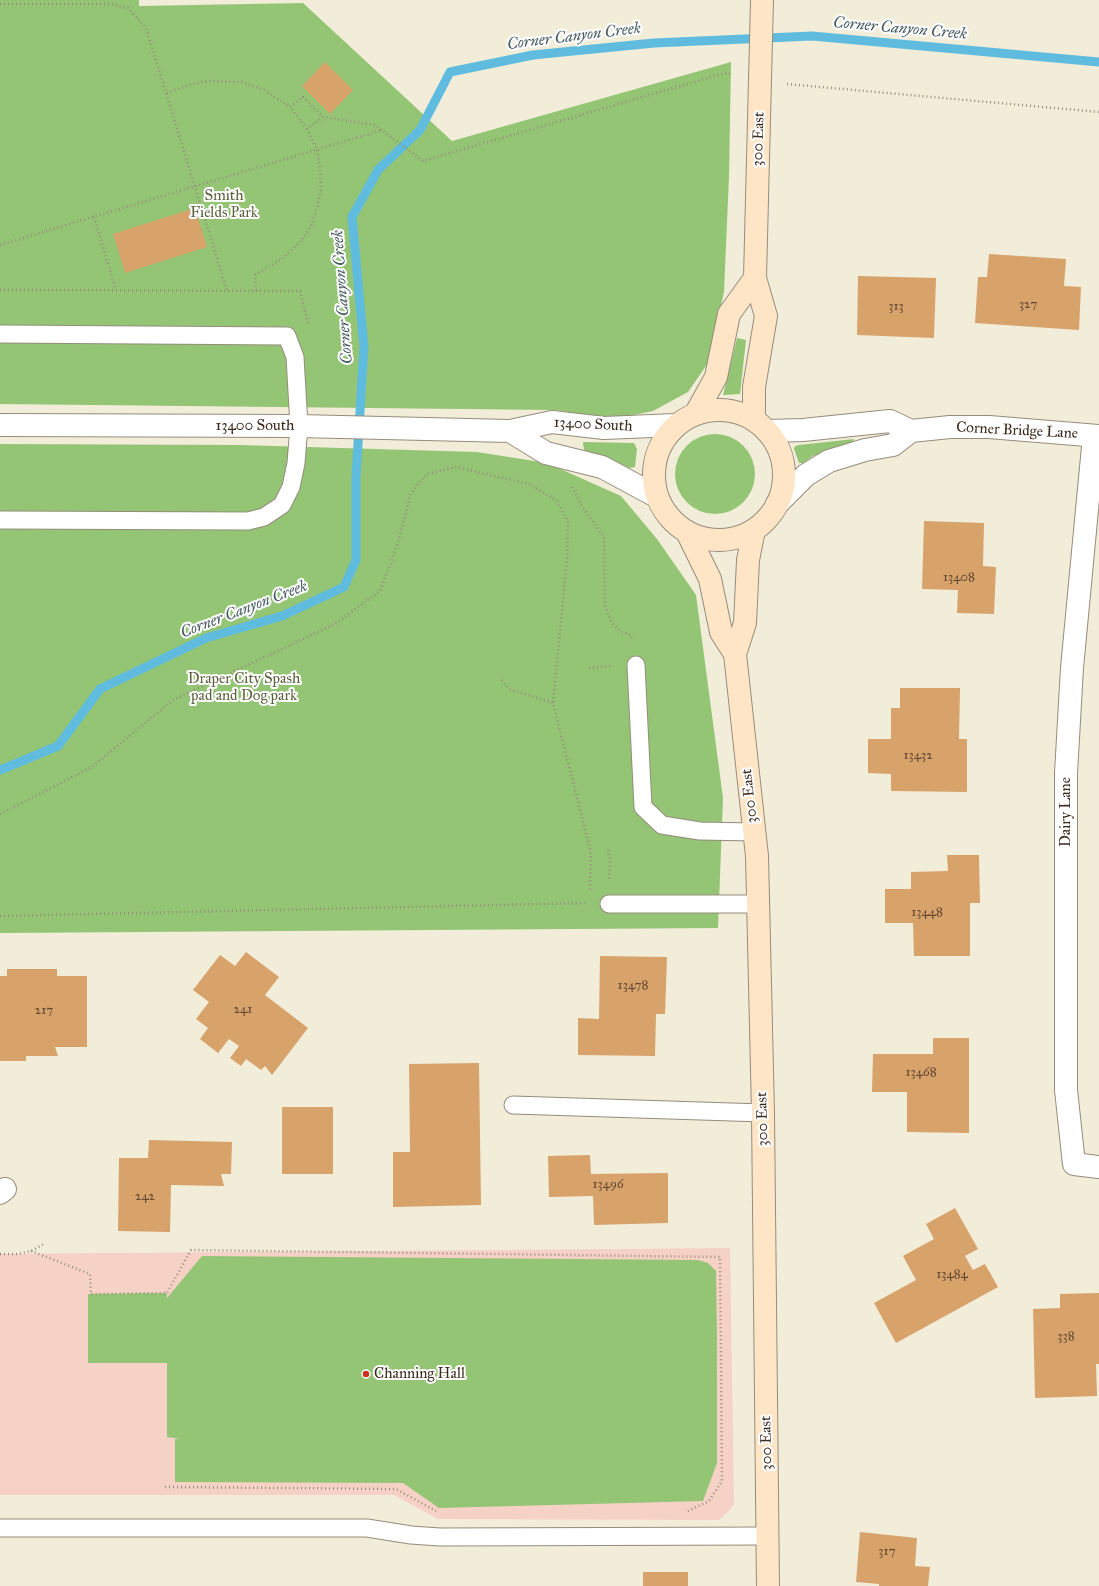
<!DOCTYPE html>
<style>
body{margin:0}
canvas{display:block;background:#f1edd9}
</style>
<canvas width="1099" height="1586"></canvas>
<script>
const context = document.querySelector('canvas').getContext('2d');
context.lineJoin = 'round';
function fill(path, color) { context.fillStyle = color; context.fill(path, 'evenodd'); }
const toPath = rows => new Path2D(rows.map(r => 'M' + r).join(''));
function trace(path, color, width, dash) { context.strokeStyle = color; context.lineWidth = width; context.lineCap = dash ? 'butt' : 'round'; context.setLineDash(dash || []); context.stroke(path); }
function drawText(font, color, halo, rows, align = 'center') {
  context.font = font + ' "IM FELL Great Primer",serif'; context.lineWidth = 4; context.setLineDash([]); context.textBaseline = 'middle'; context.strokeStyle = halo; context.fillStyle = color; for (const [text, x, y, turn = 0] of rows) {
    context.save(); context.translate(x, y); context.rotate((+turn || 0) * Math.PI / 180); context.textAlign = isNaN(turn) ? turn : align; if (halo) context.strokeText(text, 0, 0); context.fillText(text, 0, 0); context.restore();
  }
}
fill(toPath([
 [730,1248,734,1504,728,1512,719,1520,438,1519,394,1495,0,1495,0,1254]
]), '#f6d1c5');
fill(toPath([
 [0,0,139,0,139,6,303,3,452,141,731,62,729,177,724,292,708,363,688,392,653,411,614,419,555,410,0,404],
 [737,338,746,340,740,394,723,395],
 '675 474a40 40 0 1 1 80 0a40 40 0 1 1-80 0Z',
 [854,439,851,445,813,456,803,463,799,463,794,449,795,446,799,445],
 [583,442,634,443,637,449,635,467,629,468,611,459,584,450],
 [0,444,240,445,477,452,547,463,621,496,657,539,696,595,723,798,718,928,0,933],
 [202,1256,698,1260,708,1263,716,1271,717,1336,717,1463,703,1501,439,1508,403,1483,175,1482,175,1439,181,1439,167,1437,167,1363,88,1363,88,1294,167,1293,167,1298]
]), '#94c575');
trace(toPath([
 [0,770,58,746,100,689,206,638,282,616,344,587,356,560,356,476,364,347,352,217,378,170,420,130,450,72,533,55,654,43,812,36,1099,62]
]), '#60bcde', 9);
fill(toPath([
 [325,62,353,90,330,114,302,86],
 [195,208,207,247,125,273,113,234],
 [989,254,1066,259,1064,286,1081,287,1079,330,975,323,978,277,987,277],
 [858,276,936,278,934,338,857,335],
 [924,521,984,523,983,566,996,567,994,614,957,613,958,590,922,589],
 [900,688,960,688,959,739,967,739,967,792,891,791,891,774,868,773,868,739,891,739,891,708,900,708],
 [947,855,979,855,980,903,970,903,970,956,914,956,913,923,885,923,885,889,911,889,911,872,948,871],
 [246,952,279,977,265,995,308,1028,272,1075,265,1066,261,1070,246,1059,241,1066,230,1058,239,1046,229,1039,218,1053,200,1039,208,1028,196,1019,209,1002,193,990,220,955,235,966],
 [600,956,667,957,665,1014,656,1014,655,1056,578,1055,578,1018,599,1019],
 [7,969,57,969,57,976,87,976,87,1047,55,1047,58,1056,26,1056,26,1061,0,1061,0,976,7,976],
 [933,1038,969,1038,969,1133,907,1132,907,1092,872,1092,873,1054,933,1054],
 [479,1063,481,1205,393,1207,393,1152,410,1152,409,1064],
 [282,1107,333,1107,333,1174,282,1174],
 [149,1140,232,1142,231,1174,221,1174,224,1186,171,1185,170,1232,118,1231,119,1158,148,1158],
 [590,1155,591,1174,668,1173,668,1223,594,1225,593,1196,549,1197,548,1156],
 [955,1208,978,1249,965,1256,973,1270,985,1264,998,1287,896,1343,874,1303,916,1280,903,1256,934,1239,926,1224],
 [1099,1293,1099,1364,1096,1364,1097,1396,1035,1398,1033,1309,1060,1308,1060,1294],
 [860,1532,917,1538,915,1566,930,1567,928,1586,879,1586,879,1584,856,1582],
 [643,1572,688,1572,688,1586,643,1586]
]), '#d8a26b');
const lane = toPath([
 [0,334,287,336,295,357,299,426,296,463,291,487,282,505,264,517,248,521,0,520],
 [636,665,643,807,662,825,700,831,754,832],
 [609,904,758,904],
 [513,1105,763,1113],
 [0,1528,367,1528,411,1535,440,1537,768,1536]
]);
const street = toPath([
 [0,425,299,426,510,431,552,422,604,428,676,425],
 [510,431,546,453,602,467,656,496],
 [767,431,803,430,890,421,911,431,950,427,989,427,1099,436],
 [1094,436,1072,668,1066,773,1066,1090,1074,1164,1099,1167],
 [777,504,806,475,829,461,865,450,893,445,911,431],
 [0,1193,5,1189]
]);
const secondary = toPath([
 '654 475a65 65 0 1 1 130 0a65 65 0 1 1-130 0Z',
 [696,413,716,377,729,314,755,278],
 [754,420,754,387,766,316,755,278,762,0],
 [754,530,748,560,745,623,735,654,757,856,763,1113,768,1586],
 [687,532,710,579,721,632,735,654]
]);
trace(lane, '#968c7c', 19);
trace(street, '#968c7c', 24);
trace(secondary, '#968c7c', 24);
trace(toPath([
 [0,4,111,4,128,8,146,28,227,291],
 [787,84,1099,112],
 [167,93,192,84,208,81,241,82,264,90,290,107],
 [307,129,290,107,303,97,323,117],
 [94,217,116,290],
 [0,245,382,130],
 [0,290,300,291,308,323],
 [256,291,255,275,283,258,302,240,311,226,317,208,321,190,320,167,317,150,307,129,323,117,375,125,423,161,725,73,733,74],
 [572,487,583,508,604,537,605,606,612,623,621,632,631,635,632,641],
 [589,668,613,666],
 [502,680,509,689,553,703],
 [0,814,92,767,173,700,335,624,380,591,397,546,411,493,427,474,456,467,529,484,557,501,568,521,567,559,553,703,591,853,590,889],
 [608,850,610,859,609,881],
 [0,916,585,903],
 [31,1251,90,1274,91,1294,167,1293,191,1250,720,1257,722,1481,709,1501,688,1511],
 [0,1254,18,1254,31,1251,44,1244],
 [165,1487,396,1489,436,1511]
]), '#968c7c', 2.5, [1, 3]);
trace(lane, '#fff', 17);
trace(street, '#fff', 22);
trace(secondary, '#fee5c5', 22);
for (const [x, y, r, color] of [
 [366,1374,4,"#c8321e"]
]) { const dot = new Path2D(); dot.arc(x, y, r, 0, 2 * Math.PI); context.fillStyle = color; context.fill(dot); trace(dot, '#fff', 1.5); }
drawText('13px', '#624831', null, [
 ["327",1028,305],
 ["313",896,307],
 ["13408",959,578],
 ["13432",918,756],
 ["13448",927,913],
 ["13478",633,986],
 ["241",243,1010],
 ["217",44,1011],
 ["13468",921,1073],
 ["13496",608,1185],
 ["242",145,1197],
 ["13484",952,1275],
 ["338",1066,1337],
 ["317",887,1552]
]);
drawText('15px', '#3b2a1e', '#fff', [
 ["300 East",759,139,-88],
 ["13400 South",593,425,3],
 ["13400 South",255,426],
 ["Corner Bridge Lane",1017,431,3],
 ["300 East",750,796,-96],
 ["Dairy Lane",1066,812,-90],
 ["300 East",763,1119,-91],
 ["300 East",767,1443,-91]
]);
drawText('15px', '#5a603c', '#fff', [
 ["Smith",224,196],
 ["Fields Park",224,213],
 ["Draper City Spash",244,679],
 ["pad and Dog park",244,696]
]);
drawText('15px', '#3b2a1e', '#fff', [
 ["Channing Hall",374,1374]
], 'left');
drawText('italic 16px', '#485d61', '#fff', [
 ["Corner Canyon Creek",900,29,5],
 ["Corner Canyon Creek",574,37,-7],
 ["Corner Canyon Creek",343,297,-94],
 ["Corner Canyon Creek",244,610,-21]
]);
</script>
